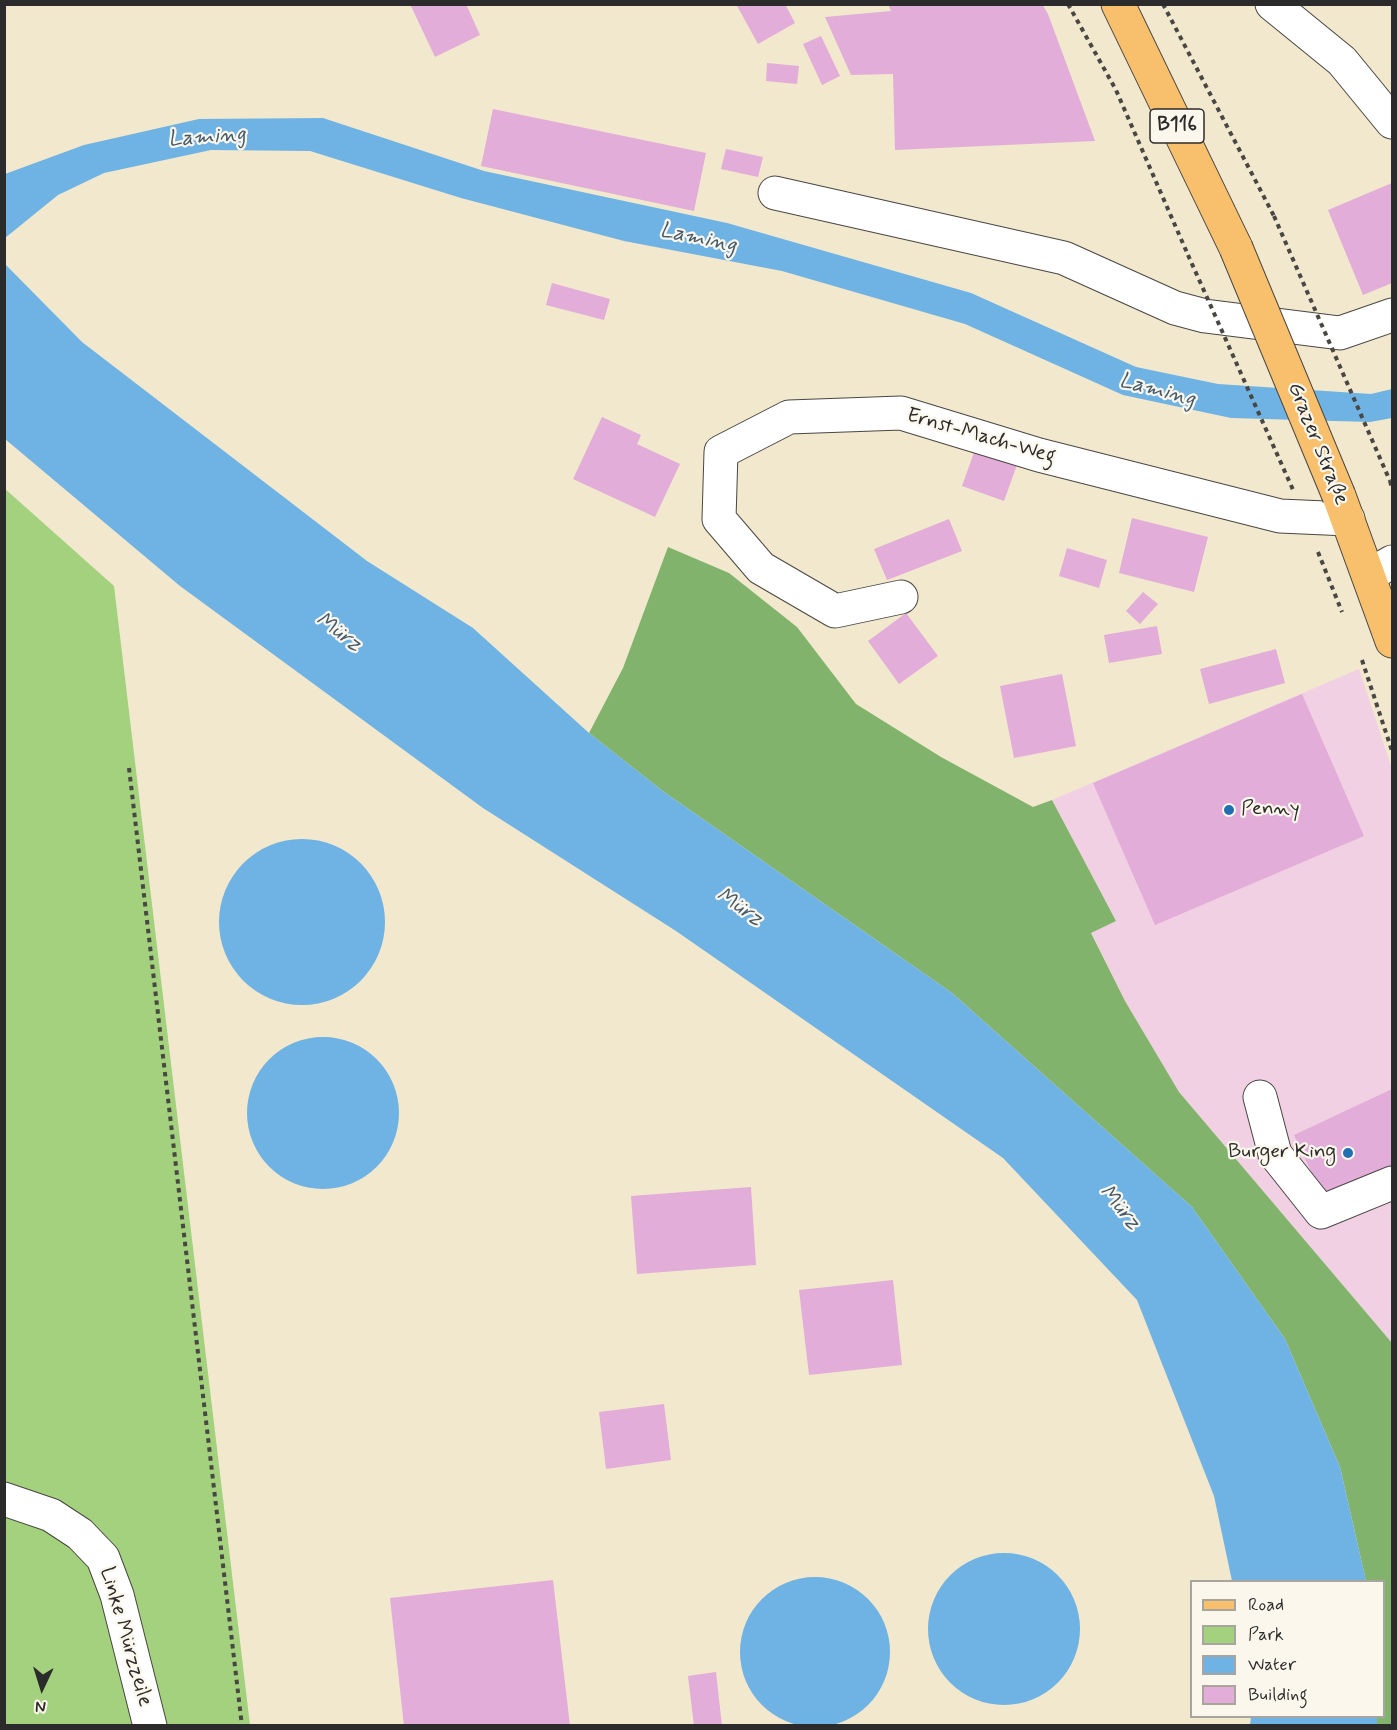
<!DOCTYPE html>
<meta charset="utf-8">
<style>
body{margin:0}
#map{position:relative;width:1397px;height:1730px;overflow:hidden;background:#f1e8ce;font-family:Mynerve,sans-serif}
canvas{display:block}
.frame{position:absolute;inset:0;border:6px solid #2b2b2b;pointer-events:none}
.legend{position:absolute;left:1190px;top:1580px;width:195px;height:138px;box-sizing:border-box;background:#fbf7ec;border:2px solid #a8a59f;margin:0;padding:8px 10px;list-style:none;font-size:18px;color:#2b2b2b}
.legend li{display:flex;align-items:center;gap:12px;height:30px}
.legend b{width:30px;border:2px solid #a8a59f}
.north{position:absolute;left:12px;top:1658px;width:60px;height:60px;-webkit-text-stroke:4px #fbf7ec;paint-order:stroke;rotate:184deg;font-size:16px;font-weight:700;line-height:24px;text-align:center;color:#2b2b2b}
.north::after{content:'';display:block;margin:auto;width:21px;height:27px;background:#2b2b2b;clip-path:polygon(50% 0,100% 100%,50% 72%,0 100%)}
</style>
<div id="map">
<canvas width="1397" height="1730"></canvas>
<div class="frame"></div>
<ul class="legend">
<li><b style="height:8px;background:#f8bf6c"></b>Road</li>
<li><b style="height:16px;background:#a3d17e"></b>Park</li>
<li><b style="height:16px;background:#6fb2e4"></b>Water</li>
<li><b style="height:16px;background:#e2add8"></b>Building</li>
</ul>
<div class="north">N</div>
</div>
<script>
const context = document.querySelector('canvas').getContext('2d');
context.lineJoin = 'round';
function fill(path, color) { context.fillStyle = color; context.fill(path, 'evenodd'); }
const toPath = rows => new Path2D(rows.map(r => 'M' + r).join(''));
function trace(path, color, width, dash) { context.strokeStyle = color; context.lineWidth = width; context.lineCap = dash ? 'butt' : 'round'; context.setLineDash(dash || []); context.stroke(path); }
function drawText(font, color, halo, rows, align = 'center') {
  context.font = font + ' Mynerve,sans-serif'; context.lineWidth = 4.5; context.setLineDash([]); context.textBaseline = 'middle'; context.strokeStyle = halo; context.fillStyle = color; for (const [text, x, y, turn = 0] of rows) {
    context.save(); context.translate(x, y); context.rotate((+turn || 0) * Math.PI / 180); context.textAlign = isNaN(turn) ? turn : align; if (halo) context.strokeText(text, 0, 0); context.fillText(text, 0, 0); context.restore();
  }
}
fill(toPath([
 [1359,669,1392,769,1392,1343,1179,1092,1125,1001,1091,932,1116,921,1052,800]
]), '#f1d0e3');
fill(toPath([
 [4,488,114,586,250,1725,5,1725]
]), '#a3d17e');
fill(toPath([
 [668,547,729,573,797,627,856,704,941,757,1033,807,1052,800,1116,921,1091,933,1125,1001,1179,1092,1392,1343,1392,1725,1377,1725,1377,1717,1384,1716,1384,1582,1366,1581,1340,1467,1285,1339,1192,1207,952,993,664,792,589,733,623,668]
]), '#82b36d');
fill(toPath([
 [323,118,484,171,727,223,971,293,1136,367,1218,384,1371,394,1392,389,1392,418,1370,422,1231,418,1123,395,965,324,782,271,624,241,461,198,310,151,211,150,104,173,58,195,5,238,5,174,84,145,199,119],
 [5,264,82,342,367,561,473,628,589,733,664,792,952,993,1192,1207,1285,1339,1340,1467,1366,1581,1232,1581,1214,1496,1137,1300,1003,1158,676,931,483,808,180,586,5,439],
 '219 922a83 83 0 1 1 166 0a83 83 0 1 1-166 0Z',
 '247 1113a76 76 0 1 1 152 0a76 76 0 1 1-152 0Z',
 '928 1629a76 76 0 1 1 152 0a76 76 0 1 1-152 0Z',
 '740 1652a75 75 0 1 1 150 0a75 75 0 1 1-150 0Z',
 [1251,1717,1377,1717,1377,1725,1250,1725]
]), '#6fb2e4');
fill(toPath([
 [410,4,466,4,480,35,435,57],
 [736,4,785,4,795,23,758,44],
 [888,4,1042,4,1048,14,1095,141,895,150,893,74,851,75,825,17,891,11],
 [821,36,840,76,822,85,803,44],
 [767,63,799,66,797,84,766,81],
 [493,109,706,153,694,211,481,166],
 [726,149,763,157,758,177,721,169],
 [1392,183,1392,283,1363,295,1328,210],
 [552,283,610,299,604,320,546,305],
 [602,417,641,435,637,444,680,464,655,517,573,479],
 [976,447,1018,462,1004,501,962,486],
 [1132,518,1208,537,1194,592,1119,573],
 [949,519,962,551,887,580,874,549],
 [1067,548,1107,560,1099,588,1059,576],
 [1143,592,1158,604,1140,624,1126,611],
 [906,613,938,656,899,684,868,641],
 [1157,626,1162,654,1109,663,1104,635],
 [1276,649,1285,683,1209,704,1200,669],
 [1062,674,1076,746,1014,758,1000,686],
 [1302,694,1364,836,1155,925,1093,783],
 [1392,1089,1392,1172,1326,1203,1294,1135],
 [751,1187,756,1265,637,1274,631,1196],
 [893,1280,902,1365,809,1375,799,1290],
 [664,1404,671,1460,606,1469,599,1412],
 [553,1580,570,1726,404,1726,390,1598],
 [716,1672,722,1726,694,1726,688,1676]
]), '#e2add8');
const minor = toPath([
 [1272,4,1342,61,1392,122],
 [775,193,1064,258,1175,308,1205,316,1340,333,1392,315],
 [1369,575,1392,562],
 [901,597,835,611,761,568,719,519,721,452,789,417,901,413,1039,455,1280,516,1348,519],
 [1260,1097,1275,1154,1321,1212,1392,1183],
 [4,1499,51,1515,80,1534,103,1558,117,1595,150,1726]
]);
const major = toPath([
 [1118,4,1236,248],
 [1339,496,1392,641]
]);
trace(minor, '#494743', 35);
trace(major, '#494743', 35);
trace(toPath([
 [1068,4,1116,90,1188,255],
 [1163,4,1274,216],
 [1390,481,1392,488],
 [1318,552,1342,612],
 [1362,660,1392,751],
 [129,768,242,1726]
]), '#494743', 4, [4.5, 4.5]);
trace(minor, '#fff', 33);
trace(major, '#f8bf6c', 33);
const majorBridge = toPath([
 [1236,248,1339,496]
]);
trace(majorBridge, '#494743', 35, []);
trace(toPath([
 [1274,216,1390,481],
 [1188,255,1294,492]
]), '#494743', 4, [4.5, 4.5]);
trace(majorBridge, '#f8bf6c', 33);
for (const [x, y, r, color] of [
 [1229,810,6,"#1f6fb2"],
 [1348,1153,6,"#1f6fb2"]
]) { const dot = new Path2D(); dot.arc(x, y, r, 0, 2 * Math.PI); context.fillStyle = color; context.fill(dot); trace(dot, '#fbf7ec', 2); }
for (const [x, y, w] of [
 [1177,126,54]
]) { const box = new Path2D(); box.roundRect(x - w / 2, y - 17, w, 34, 4.5); context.fillStyle = '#fbf7ec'; context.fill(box); trace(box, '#2b2b2b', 1.5); }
drawText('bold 20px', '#2b2b2b', null, [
 ["B116",1177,126]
]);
drawText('21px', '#2b2b2b', '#fbf7ec', [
 ["Ernst-Mach-Weg",981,437,16],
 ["Grazer Straße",1317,444,68],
 ["Linke Mürzzeile",125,1637,74]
]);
drawText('21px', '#2b2b2b', '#fbf7ec', [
 ["Penny",1241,810],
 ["Burger King",1336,1153,"right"]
], 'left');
drawText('italic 22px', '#435a6c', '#fbf7ec', [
 ["Laming",207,138,-4],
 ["Laming",698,239,12],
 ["Laming",1157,391,15],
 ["Mürz",338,633,36],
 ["Mürz",739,908,34],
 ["Mürz",1119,1208,50]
]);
</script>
